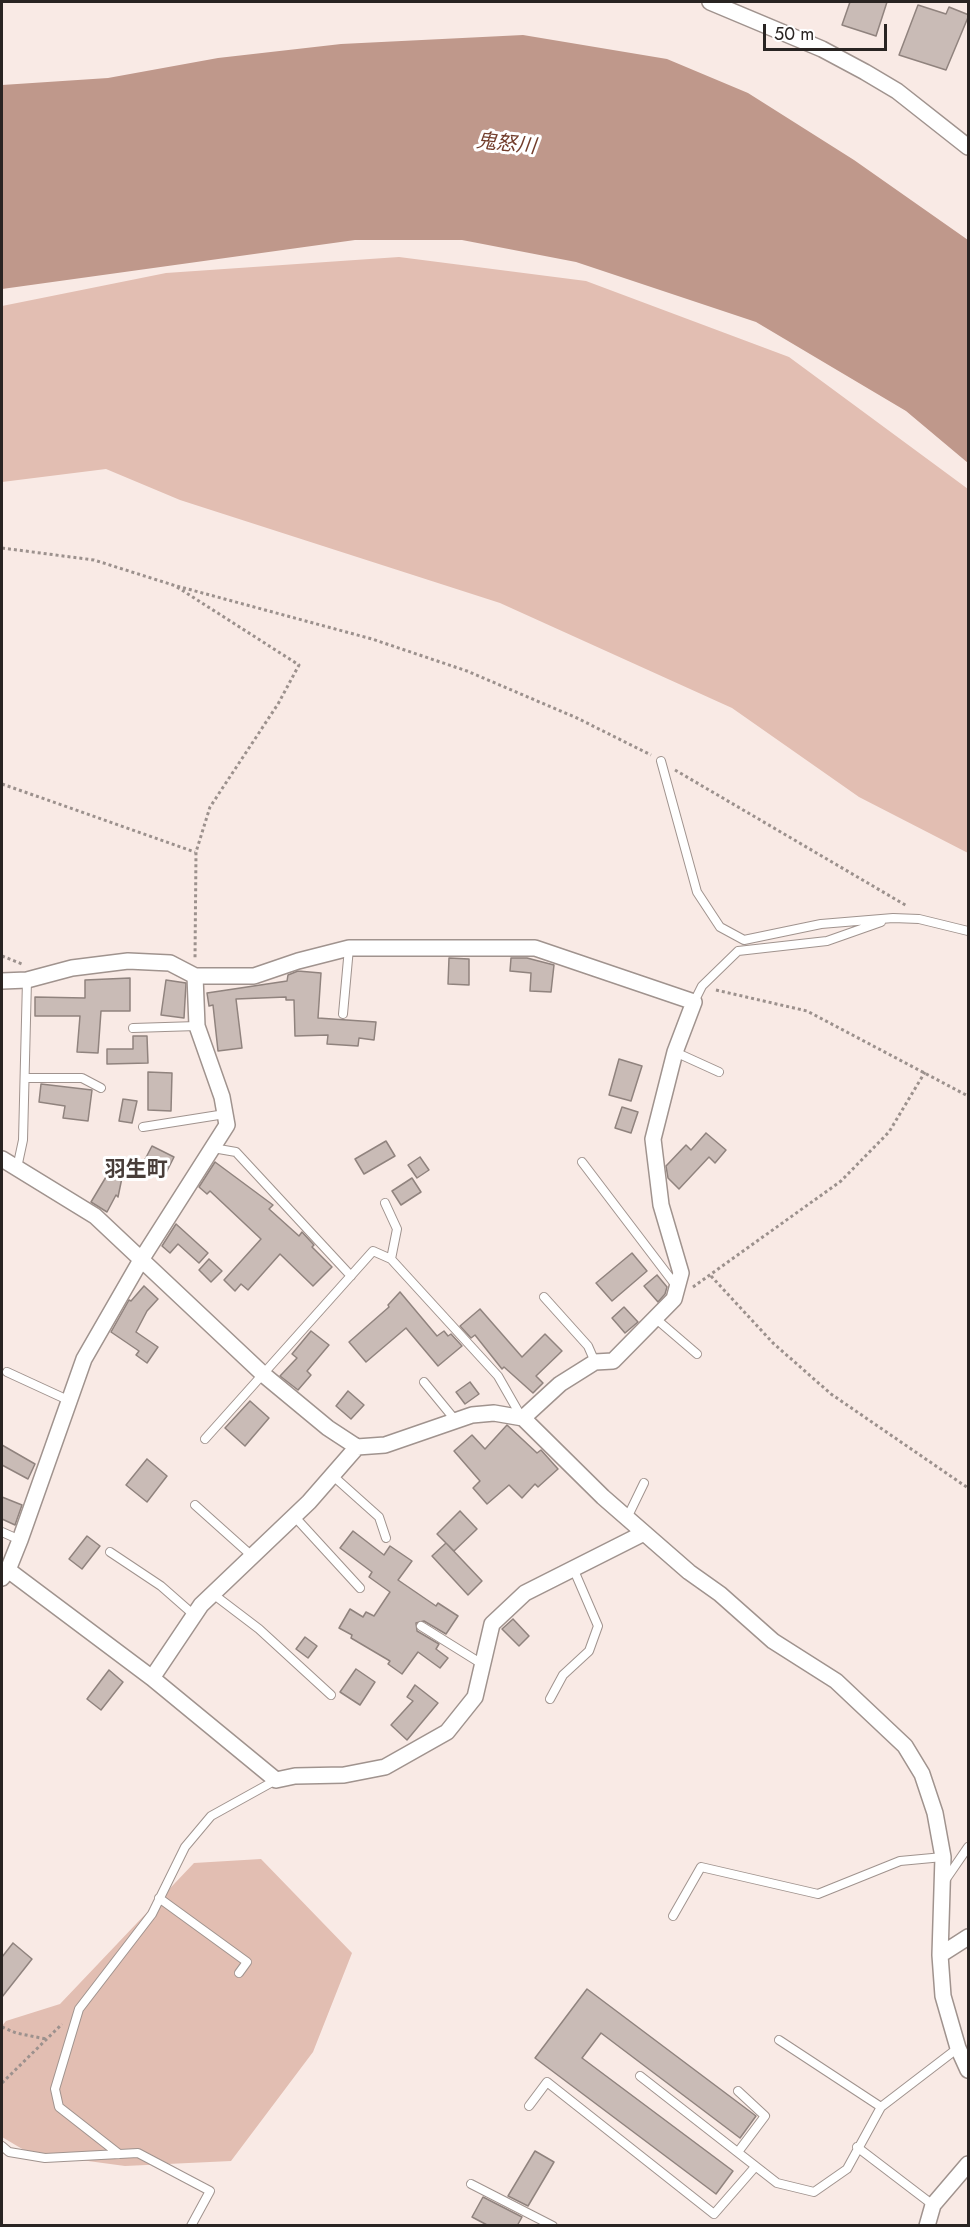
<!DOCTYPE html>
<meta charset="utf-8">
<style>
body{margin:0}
#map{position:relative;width:970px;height:2227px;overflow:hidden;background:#f9eae5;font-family:Jost,sans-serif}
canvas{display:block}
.frame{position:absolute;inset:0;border:3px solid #292422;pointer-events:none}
.scale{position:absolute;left:763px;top:24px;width:124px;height:27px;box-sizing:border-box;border:3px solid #292422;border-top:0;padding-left:8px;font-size:18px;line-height:21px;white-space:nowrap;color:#292422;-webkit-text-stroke:4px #fff;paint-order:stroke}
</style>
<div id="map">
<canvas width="970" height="2227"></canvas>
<div class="frame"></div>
<div class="scale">50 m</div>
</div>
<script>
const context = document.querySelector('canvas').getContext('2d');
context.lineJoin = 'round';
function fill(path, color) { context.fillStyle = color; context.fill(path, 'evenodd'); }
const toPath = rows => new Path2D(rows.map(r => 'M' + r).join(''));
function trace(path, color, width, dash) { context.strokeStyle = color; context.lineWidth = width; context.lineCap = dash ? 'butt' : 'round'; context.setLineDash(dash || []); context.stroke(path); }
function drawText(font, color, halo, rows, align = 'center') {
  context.font = font + ' Jost,"Noto Sans JP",sans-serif'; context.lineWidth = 6; context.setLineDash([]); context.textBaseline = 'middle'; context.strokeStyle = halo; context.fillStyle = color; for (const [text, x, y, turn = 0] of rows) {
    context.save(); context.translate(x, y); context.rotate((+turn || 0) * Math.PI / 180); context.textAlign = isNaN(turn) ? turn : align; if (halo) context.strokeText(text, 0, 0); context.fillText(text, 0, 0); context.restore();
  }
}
fill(toPath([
 [399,257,586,281,789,357,968,489,968,853,859,797,732,708,500,603,180,500,106,469,2,482,2,306,166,273],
 [261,1859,352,1953,313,2052,231,2161,125,2166,29,2153,2,2137,2,2026,6,2021,60,2004,194,1863]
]), '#e2beb2');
fill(toPath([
 [523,35,667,59,748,93,854,160,968,240,968,463,906,411,756,322,576,262,462,240,355,240,2,289,2,85,108,78,218,58,341,44]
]), '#bf988b');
const building = toPath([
 [850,2,887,2,876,36,842,25,850,2],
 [918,5,946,14,949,7,969,15,946,70,899,55,918,5],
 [449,958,469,959,469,985,448,984,449,958],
 [511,958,527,958,554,965,551,992,530,991,531,973,510,971,511,958],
 [298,971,321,973,318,1018,376,1022,374,1040,359,1038,358,1046,327,1044,328,1035,295,1036,294,1000,286,1000,286,997,236,999,242,1048,218,1051,213,1005,209,1006,207,993,287,981,288,975,298,971],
 [130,978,130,1011,101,1011,98,1053,77,1052,80,1016,35,1016,35,997,85,998,85,980,130,978],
 [166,980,186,983,184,1018,161,1015,166,980],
 [133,1036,147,1036,148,1063,107,1064,107,1049,133,1049,133,1036],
 [619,1059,642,1066,631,1101,609,1095,619,1059],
 [148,1072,172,1073,171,1111,148,1110,148,1072],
 [41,1084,92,1090,88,1121,63,1118,65,1106,39,1102,41,1084],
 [123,1099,137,1101,132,1123,119,1121,123,1099],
 [622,1107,638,1112,631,1133,615,1128,622,1107],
 [706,1133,726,1150,715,1163,709,1157,679,1189,668,1178,666,1166,686,1145,691,1150,706,1133],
 [386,1141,395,1156,364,1174,355,1159,386,1141],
 [152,1146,174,1157,163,1179,141,1167,152,1146],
 [420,1157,429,1170,417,1178,408,1165,420,1157],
 [215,1162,273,1205,269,1209,299,1236,302,1232,314,1245,312,1247,332,1267,313,1286,280,1254,248,1290,241,1284,235,1291,224,1280,261,1239,210,1191,207,1194,199,1187,215,1162],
 [112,1167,123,1173,118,1197,116,1195,107,1212,91,1202,112,1167],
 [412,1178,421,1192,401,1205,392,1191,412,1178],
 [176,1224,208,1253,199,1263,178,1244,170,1253,162,1246,176,1224],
 [632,1253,647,1271,612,1301,596,1283,632,1253],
 [209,1259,222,1271,211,1282,199,1270,209,1259],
 [657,1275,667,1287,665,1294,658,1302,644,1286,657,1275],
 [144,1286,158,1299,147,1311,136,1332,158,1347,147,1363,136,1355,139,1351,111,1332,129,1300,131,1301,144,1286],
 [400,1292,437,1336,444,1331,448,1336,451,1334,462,1346,438,1366,406,1328,366,1362,349,1342,389,1307,388,1305,400,1292],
 [624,1307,638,1322,625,1333,612,1318,624,1307],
 [480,1309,522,1357,545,1334,562,1351,536,1376,543,1383,533,1393,504,1367,502,1369,475,1335,471,1338,460,1326,480,1309],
 [311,1331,329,1345,307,1371,311,1375,298,1390,280,1376,297,1358,292,1354,311,1331],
 [470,1382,479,1394,465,1404,456,1392,470,1382],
 [348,1391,364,1405,351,1419,336,1406,348,1391],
 [250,1401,269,1418,245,1446,225,1428,250,1401],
 [507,1425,537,1453,541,1450,558,1469,538,1487,535,1484,522,1498,509,1485,487,1504,473,1488,480,1481,454,1451,472,1435,485,1449,507,1425],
 [2,1445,35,1464,28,1479,2,1465,2,1445],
 [147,1459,167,1476,147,1502,126,1485,147,1459],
 [2,1497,22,1505,15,1525,2,1519,2,1497],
 [460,1511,477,1529,454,1551,437,1534,460,1511],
 [353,1531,384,1555,390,1546,412,1561,398,1580,436,1606,438,1603,458,1616,446,1634,424,1621,416,1623,417,1631,439,1644,436,1649,448,1658,440,1668,418,1652,402,1674,388,1664,390,1661,351,1638,352,1635,339,1628,350,1609,363,1617,366,1612,374,1616,390,1592,369,1577,372,1572,340,1548,353,1531],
 [87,1536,100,1546,82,1569,69,1559,87,1536],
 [446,1543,482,1581,468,1595,432,1556,446,1543],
 [513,1619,529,1636,519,1646,502,1629,513,1619],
 [305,1637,317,1646,308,1658,296,1649,305,1637],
 [356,1669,375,1682,360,1705,340,1692,356,1669],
 [109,1670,123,1682,101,1710,87,1699,109,1670],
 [415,1685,438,1703,407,1740,391,1725,413,1701,407,1697,415,1685],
 [13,1943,32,1959,2,1997,2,1957,13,1943],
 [587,1989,756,2116,740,2138,601,2033,582,2058,733,2171,716,2194,535,2058,587,1989],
 [535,2151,554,2162,528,2206,508,2196,535,2151],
 [483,2197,522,2217,517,2226,489,2226,472,2217,483,2197]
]);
fill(building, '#c9bbb6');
trace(building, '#90837e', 1.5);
const lane = toPath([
 [661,761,697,892,720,927,744,940,821,924,893,918,919,919,968,931],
 [694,1002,702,986,738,951,827,941,881,922],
 [343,1014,349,948],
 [133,1028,197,1026],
 [675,1052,719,1072],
 [26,1078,82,1078,101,1088],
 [143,1127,225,1114],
 [213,1148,236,1152,351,1276],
 [582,1162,677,1287],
 [17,1168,23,1140,27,980],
 [385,1203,397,1229,391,1259],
 [544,1297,588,1346,595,1362],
 [655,1318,697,1354],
 [7,1372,70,1401],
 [424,1382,456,1421],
 [205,1439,373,1251,391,1259,498,1376,522,1418],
 [332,1475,379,1517,386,1538],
 [195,1505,252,1556],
 [294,1516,360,1588],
 [627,1518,644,1483],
 [2,1532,20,1540],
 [110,1552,161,1586,194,1615],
 [213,1594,259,1629,331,1695],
 [421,1626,482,1664],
 [550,1699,563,1675,589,1651,598,1626,573,1568],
 [944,1882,968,1847],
 [159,1898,247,1962,239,1973],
 [673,1916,701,1867,818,1894,900,1861,943,1857],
 [779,2040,881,2107],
 [640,2076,777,2183,814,2192,847,2169,881,2107,958,2048],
 [529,2106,547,2082,714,2214,755,2167],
 [2,2146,9,2152,45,2158,138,2153,210,2191,191,2226],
 [857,2147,933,2205],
 [738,2152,765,2116,738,2091],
 [119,2154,59,2107,55,2089,79,2009,152,1914,185,1847,211,1816,276,1780],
 [471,2184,553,2226]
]);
const street = toPath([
 [710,2,822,49,865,72,897,91,968,147],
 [2,981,27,980,72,968,128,961,170,963,195,976,254,976,298,961,349,948,535,948,694,1002,675,1052,653,1139,661,1205,681,1273,674,1299,613,1361,595,1362,560,1384,523,1418],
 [2,1159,95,1216,264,1375,328,1428,357,1447,385,1445,472,1415,494,1413,523,1418,603,1497,689,1572,720,1594,773,1641,836,1681,905,1746,922,1774,935,1813,943,1857,940,1955,943,1996,958,2048,968,2070],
 [8,1570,152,1678,276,1780,295,1776,344,1775,385,1767,447,1732,475,1697,492,1624,525,1593,644,1533],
 [2,1578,8,1570,20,1540,84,1359,141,1260,227,1125,222,1097,197,1026,195,976],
 [152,1678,201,1605,309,1502,357,1447],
 [940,1955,968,1937],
 [927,2226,933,2205,968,2164]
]);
trace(lane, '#a0938e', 10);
trace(street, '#a0938e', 18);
trace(toPath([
 [2,548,94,560,173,585,372,639,467,671,577,718,651,755],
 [177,587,299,665,278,704,210,807,196,852,195,959],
 [675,770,907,906],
 [2,784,195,852],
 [2,956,22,964],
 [716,990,807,1011,968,1096],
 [711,1276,773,1343,831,1394,968,1488],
 [693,1287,841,1181,889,1132,925,1072],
 [2,2027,16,2033,46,2039],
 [2,2083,62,2024]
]), '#9c918d', 3, [3, 3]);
trace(lane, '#fff', 8);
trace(street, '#fff', 15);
drawText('italic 20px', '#733e2c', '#fff', [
 ["鬼怒川",506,145,6]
]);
drawText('bold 21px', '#483d39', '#fff', [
 ["羽生町",136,1171]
]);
</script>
